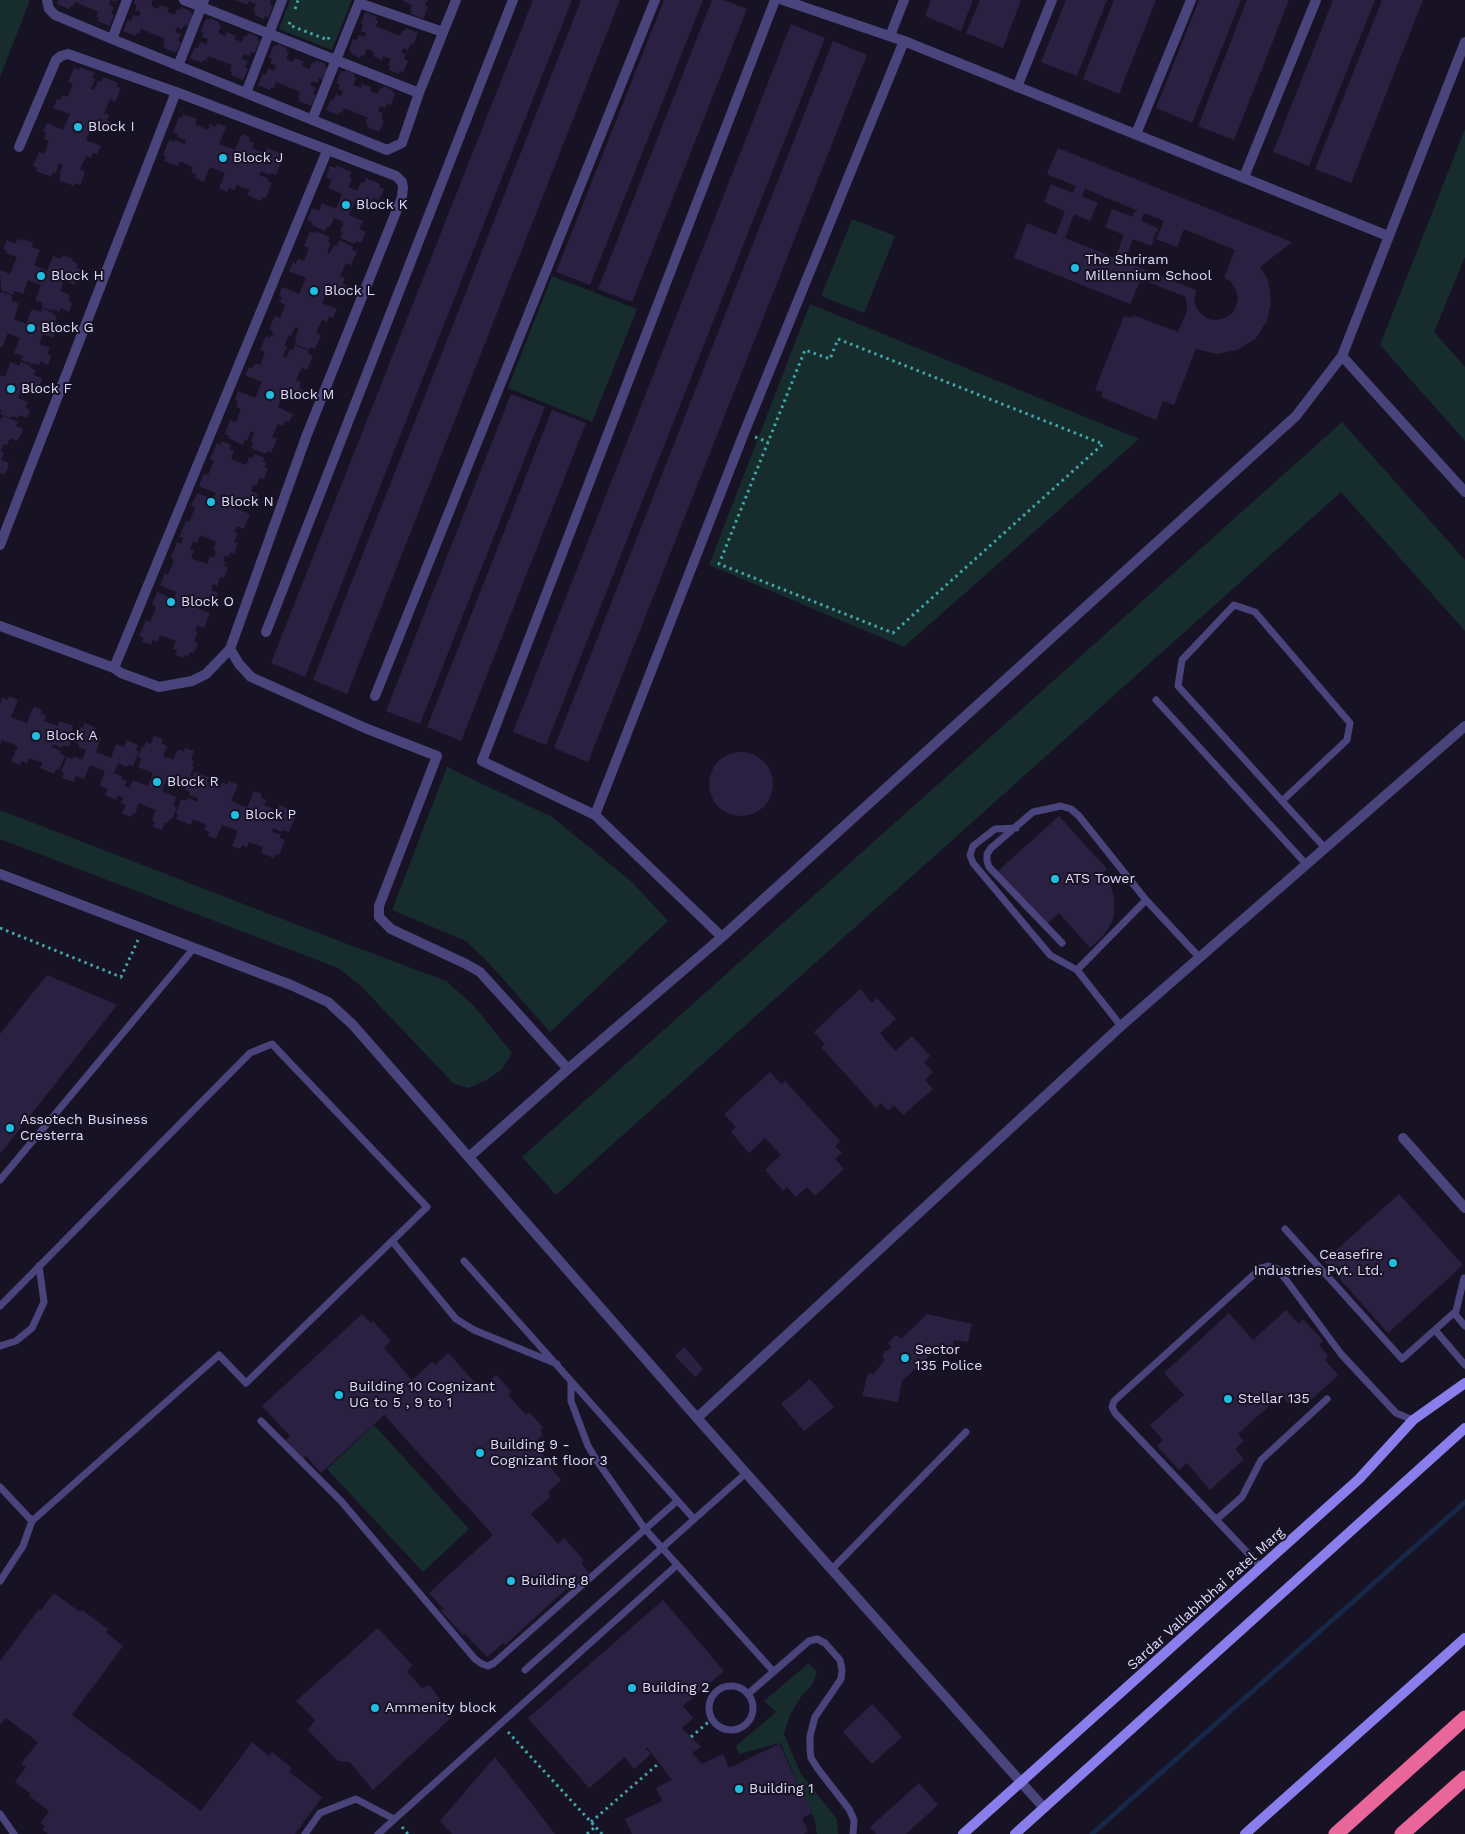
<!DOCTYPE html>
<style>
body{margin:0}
canvas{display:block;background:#171224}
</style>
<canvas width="1465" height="1834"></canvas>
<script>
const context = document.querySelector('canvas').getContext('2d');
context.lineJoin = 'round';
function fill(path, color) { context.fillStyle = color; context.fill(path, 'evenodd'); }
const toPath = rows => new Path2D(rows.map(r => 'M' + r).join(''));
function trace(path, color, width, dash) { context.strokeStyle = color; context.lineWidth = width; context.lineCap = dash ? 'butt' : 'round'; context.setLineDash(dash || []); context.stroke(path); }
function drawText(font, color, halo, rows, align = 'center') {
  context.font = font + ' "Work Sans",sans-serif'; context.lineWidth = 4; context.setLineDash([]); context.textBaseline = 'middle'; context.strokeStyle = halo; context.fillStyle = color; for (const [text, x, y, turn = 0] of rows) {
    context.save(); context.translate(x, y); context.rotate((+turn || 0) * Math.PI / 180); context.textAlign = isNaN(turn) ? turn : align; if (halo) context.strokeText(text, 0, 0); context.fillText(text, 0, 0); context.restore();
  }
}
fill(toPath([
 [0,0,30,0,0,77],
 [290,0,352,0,332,50,279,29],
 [1465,129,1465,257,1434,332,1465,367,1465,441,1380,345],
 [852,219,895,236,864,313,821,296],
 [552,276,637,309,592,422,508,388],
 [810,304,1139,439,904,647,709,565],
 [1342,422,1465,560,1465,631,1341,492,556,1195,522,1157],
 [447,767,552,817,632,882,668,921,550,1032,488,962,466,941,392,910],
 [0,810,334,939,446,981,474,1006,512,1053,502,1069,488,1079,469,1088,454,1084,360,985,338,968,0,839],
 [374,1425,469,1529,423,1572,327,1469],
 [809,1663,817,1672,812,1685,800,1698,789,1717,784,1734,801,1774,837,1819,838,1834,817,1834,815,1821,780,1743,739,1754,736,1746,776,1712,764,1701]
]), '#162c2d');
trace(toPath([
 [1092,1834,1465,1502]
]), '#172748', 5);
fill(toPath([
 [58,0,117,0,116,2,110,0,109,5,114,7,111,14,114,15,110,26,97,21,99,18,96,17,98,12,75,2,72,7,70,6,69,9,57,4],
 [135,0,153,0,151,6,158,9,160,5,169,8,167,12,175,15,177,9,180,10,181,7,191,11,190,13,193,14,188,26,184,25,182,30,177,27,175,32,181,34,178,40,181,42,176,53,164,48,165,45,163,44,165,39,141,29,139,34,137,33,135,36,123,31,128,20,131,21,133,15,139,17,141,12,135,10,137,5,134,4],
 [236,0,271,0,270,4,273,6,268,18,265,16,264,19,254,15,256,12,253,11,256,4,249,1,247,5],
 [401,0,428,0,425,6,428,7,423,19,411,14,412,11,410,10,412,5],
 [533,0,572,0,305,677,271,663],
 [581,0,620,0,347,694,313,680],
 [664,0,703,0,590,285,556,272],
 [712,0,724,0,747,9,632,302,598,289],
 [931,0,973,0,961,31,925,16],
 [980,0,1021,0,1003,48,966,33],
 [1066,0,1107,0,1077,76,1041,62],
 [1114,0,1156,0,1119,94,1083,79],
 [1199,0,1241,0,1192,123,1156,108],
 [1247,0,1289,0,1234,140,1198,126],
 [1333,0,1375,0,1309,166,1273,152],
 [1382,0,1423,0,1351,183,1315,169],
 [365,12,377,17,376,19,378,21,376,26,400,36,403,30,405,31,406,28,418,33,413,45,411,43,408,50,403,48,401,52,406,55,404,59,408,61,403,73,400,71,399,74,389,70,390,67,388,66,391,59,383,56,382,60,373,56,374,52,367,49,364,56,362,55,360,58,351,54,352,52,349,51,353,39,357,40,359,35,364,37,366,33,361,31,363,24,361,23],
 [210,18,219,22,219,25,221,26,218,33,225,36,227,32,236,36,234,39,242,42,244,36,247,36,248,33,258,37,257,40,260,41,255,53,251,52,250,56,244,54,242,59,248,61,245,67,248,69,243,80,231,75,232,72,230,71,232,65,208,56,206,61,204,60,202,63,190,58,195,47,198,48,200,42,206,44,208,39,202,37,204,32,201,31,206,19,209,20],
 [791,24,825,38,546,745,513,732],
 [833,41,867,55,588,762,554,748],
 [278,44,287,48,286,51,289,52,286,59,293,62,295,58,304,62,302,66,310,69,312,62,315,63,316,60,326,64,325,66,328,68,323,80,319,78,318,83,312,81,310,85,316,88,313,94,316,95,311,106,299,101,300,99,298,98,300,92,276,82,274,88,272,87,270,90,258,85,263,73,266,75,268,68,274,71,276,65,270,63,272,59,269,57,274,45,277,46],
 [80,67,95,73,92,78,95,79,91,89,94,90,98,81,101,82,103,77,118,83,116,86,121,88,115,102,110,99,104,113,109,115,107,120,111,122,108,131,92,124,86,140,101,146,97,154,93,153,91,158,86,156,80,169,85,172,80,185,75,183,74,186,59,180,61,175,59,174,63,165,59,164,56,173,53,172,51,177,36,171,37,168,33,166,39,152,44,154,49,141,44,139,46,133,43,132,47,123,63,130,70,114,53,108,57,99,60,100,63,95,68,97,73,84,68,82,74,68,79,70],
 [345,70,355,74,354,77,356,78,353,85,361,88,362,84,371,87,370,91,377,94,380,88,382,89,384,86,393,90,392,92,395,93,391,105,387,104,385,108,380,106,378,111,383,113,381,119,384,121,379,132,367,127,368,124,365,123,368,118,344,108,342,113,339,112,338,115,326,110,331,99,333,100,336,94,341,96,343,91,338,89,340,84,336,83,341,71,344,72],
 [183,114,197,119,195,124,208,130,210,124,216,127,217,123,226,127,219,144,235,150,242,134,250,137,249,141,254,143,252,148,265,154,267,148,281,154,279,159,282,160,276,175,271,173,270,175,261,171,259,175,268,178,267,181,272,183,266,198,263,197,261,201,247,195,250,190,237,185,234,190,229,188,227,192,219,188,225,173,210,167,204,182,195,178,197,174,191,172,193,167,180,161,178,166,164,161,166,156,163,155,169,140,174,142,175,140,185,144,186,140,177,137,178,134,173,132,179,117,182,118],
 [1058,148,1292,242,1260,267,1268,280,1271,301,1267,321,1255,339,1237,350,1217,354,1196,349,1174,405,1163,401,1156,420,1101,397,1103,392,1095,390,1124,316,1132,318,1133,315,1178,332,1187,311,1186,297,1141,279,1130,304,1014,258,1027,223,1056,235,1065,211,1044,202,1051,184,1073,193,1076,186,1047,174],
 [1085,189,1136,210,1132,217,1112,209,1105,227,1124,235,1115,258,1065,238,1074,214,1090,221,1098,203,1082,196],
 [1144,213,1164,221,1156,239,1177,247,1184,229,1235,250,1224,278,1231,282,1236,290,1238,298,1236,306,1232,314,1225,318,1216,320,1208,319,1201,314,1196,307,1194,300,1196,290,1124,261,1133,239,1151,246,1158,228,1141,221],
 [336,165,351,172,349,177,352,178,348,187,357,191,361,182,364,183,366,178,380,184,379,187,384,189,379,200,373,198,369,206,356,200,349,215,363,221,359,229,366,232,361,243,356,241,355,244,340,238,343,232,340,231,344,222,334,218,330,227,328,226,325,231,311,225,312,222,307,220,312,208,319,211,322,203,336,209,342,194,328,188,332,180,326,177,330,166,336,168],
 [316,231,330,237,328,242,331,243,327,252,330,253,334,244,337,246,339,240,353,247,352,250,357,252,351,265,346,263,340,276,345,278,343,284,347,285,343,294,328,288,322,303,337,309,333,318,329,316,327,322,322,320,316,333,321,335,315,349,311,347,310,350,295,344,297,339,295,338,299,328,295,327,291,336,289,335,284,346,287,347,283,356,286,358,290,349,293,350,295,345,309,351,308,354,313,356,307,370,302,367,296,380,301,383,299,388,303,390,299,398,284,392,278,407,293,414,289,422,285,421,283,426,278,424,272,437,277,439,271,453,267,451,266,454,251,448,253,443,251,442,254,433,251,431,247,441,245,439,243,445,228,438,229,436,225,434,230,420,236,422,241,409,236,407,238,401,235,400,238,391,255,398,262,382,245,375,249,367,252,368,255,363,260,365,265,352,260,350,266,336,270,338,272,335,278,337,272,334,273,331,269,329,275,316,280,318,285,305,280,302,282,297,279,296,282,287,299,294,306,278,289,271,293,262,296,264,298,259,304,261,309,248,304,246,310,232,314,233],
 [17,239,22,241,23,239,33,243,32,247,40,250,34,265,47,271,53,256,61,259,63,255,73,259,72,261,78,264,76,268,84,271,81,280,77,278,74,285,64,280,60,291,70,295,68,301,72,303,69,312,61,308,59,312,54,309,53,311,42,307,43,303,35,300,41,285,28,280,23,294,14,291,13,295,1,290,0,270,10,274,17,257,6,253,7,250,3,249,7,240,15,244],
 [2,292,13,296,11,300,19,304,14,319,26,324,32,309,41,312,42,308,53,313,52,314,57,317,55,322,63,325,60,333,56,332,53,338,43,334,39,344,50,348,47,354,51,356,48,365,40,361,39,365,33,363,32,364,21,360,23,356,14,353,20,338,8,333,2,347,0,347,0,293],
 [11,362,19,366,21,362,31,366,31,368,36,370,34,375,42,378,39,387,35,385,32,391,22,387,18,398,28,402,26,408,30,410,27,418,19,415,18,418,12,416,11,418,0,414,2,410,0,409,0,375,5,377],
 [511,394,545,407,420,724,386,711],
 [552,410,586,423,461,741,427,727],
 [3,416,18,422,16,426,23,429,22,432,23,432,17,441,10,438,7,445,4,444,1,451,4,453,1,460,9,463,7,467,9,467,4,475,0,473,0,418,2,419],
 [222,441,231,445,229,449,234,451,231,459,246,465,249,457,253,458,255,454,264,458,263,461,266,463,264,467,268,468,264,479,260,478,256,486,253,485,251,491,258,494,253,507,231,498,228,505,250,514,244,529,237,526,234,532,238,533,234,542,238,543,234,554,230,552,228,557,225,555,223,561,226,562,224,566,228,567,224,578,220,577,217,586,213,584,211,590,218,593,213,606,191,598,189,605,210,613,204,628,197,625,195,631,198,632,194,641,198,643,194,653,190,652,188,656,185,655,184,658,175,655,177,650,173,649,176,641,160,635,157,642,153,640,151,645,142,641,144,638,139,636,146,620,150,622,156,607,152,605,157,592,174,599,176,592,160,585,165,573,168,575,174,560,171,558,177,542,181,544,183,538,179,537,186,521,189,522,195,508,191,506,197,493,213,499,216,493,199,486,204,474,208,475,214,461,210,459,217,443,221,445],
 [200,535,216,542,213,549,216,551,214,558,210,556,207,564,191,558,194,550,190,549,193,541,197,543],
 [9,696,18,700,11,717,27,723,34,706,42,710,41,713,46,716,44,721,57,726,60,721,73,726,72,731,74,732,69,747,63,745,62,748,53,744,52,747,61,751,60,754,65,756,59,770,56,769,54,774,40,768,43,763,29,758,27,763,22,761,20,765,11,761,18,746,2,740,0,745,0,704,2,698,8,700],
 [85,723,96,728,93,734,101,738,96,752,111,758,116,744,124,747,127,740,138,745,136,750,139,751,133,766,128,764,127,767,118,763,114,773,123,777,122,779,127,781,125,786,129,788,133,780,148,786,153,773,138,767,141,759,138,757,142,747,144,747,146,742,151,744,154,736,163,739,161,743,167,746,163,756,173,760,178,749,184,752,185,748,194,751,191,759,194,761,192,766,194,767,190,775,193,776,195,772,209,777,207,782,220,788,222,782,228,785,229,781,238,785,231,801,247,808,254,791,262,794,261,798,266,800,264,805,277,811,280,805,293,811,292,816,295,817,289,832,284,830,282,832,273,828,272,832,281,835,280,838,285,840,279,855,276,854,274,858,261,853,263,847,249,842,247,848,242,845,240,849,232,846,238,831,222,825,216,839,208,836,209,832,204,830,206,825,193,819,191,825,176,819,178,815,176,814,181,799,186,801,188,798,197,802,198,798,189,795,190,792,185,790,189,778,185,776,182,785,167,779,162,791,176,797,173,806,177,807,172,819,170,818,168,823,165,822,162,830,153,827,155,822,152,821,156,810,139,803,135,814,133,813,131,817,122,813,126,805,121,803,123,798,118,795,116,800,105,795,108,789,100,785,105,771,90,765,84,779,76,776,74,782,62,778,64,773,61,772,67,757,72,759,74,756,82,760,86,750,78,747,79,744,74,742,80,727,82,728],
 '709 784a32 32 0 1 1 64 0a32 32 0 1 1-64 0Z',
 [1059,816,1107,869,1102,873,1110,884,1114,897,1114,915,1111,924,1103,936,1090,948,1059,913,1045,925,998,871],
 [47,975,117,1005,0,1154,0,1034],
 [860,989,872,1003,877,998,896,1019,880,1033,895,1051,912,1036,930,1056,924,1062,933,1072,925,1080,933,1089,903,1115,894,1105,888,1111,881,1103,876,1108,821,1047,825,1044,814,1032],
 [770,1072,781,1084,785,1081,840,1141,835,1146,842,1153,835,1159,844,1169,815,1196,807,1187,796,1197,787,1187,783,1191,765,1170,781,1155,765,1138,749,1153,731,1132,736,1127,724,1114],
 [1399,1194,1463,1265,1388,1333,1324,1261],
 [1286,1310,1299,1324,1303,1319,1323,1341,1319,1345,1328,1356,1325,1360,1338,1375,1307,1404,1299,1395,1289,1404,1281,1395,1238,1434,1244,1441,1235,1449,1244,1459,1210,1490,1187,1463,1179,1470,1157,1446,1163,1440,1150,1425,1184,1395,1164,1373,1229,1313,1253,1340],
 [362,1314,371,1323,373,1321,391,1341,384,1348,412,1380,432,1362,435,1365,448,1353,481,1389,496,1375,512,1392,508,1395,526,1415,529,1412,543,1427,540,1430,543,1434,533,1444,550,1462,548,1464,561,1480,548,1492,551,1496,531,1514,558,1544,564,1538,584,1560,581,1563,589,1573,568,1591,566,1589,505,1645,503,1643,487,1657,465,1634,463,1635,441,1611,444,1609,429,1593,493,1535,384,1415,321,1473,306,1456,303,1459,286,1440,290,1436,262,1406],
 [927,1314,972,1324,968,1342,954,1340,952,1350,939,1347,902,1381,898,1402,862,1396,868,1373,874,1374,885,1359,882,1357,885,1351,887,1351,892,1347,888,1343,896,1335,901,1339],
 [684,1347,703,1369,695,1377,675,1356],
 [810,1379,834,1407,804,1431,781,1404],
 [54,1593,80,1612,82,1610,108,1629,106,1632,123,1646,72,1715,201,1811,252,1742,269,1756,272,1752,292,1768,289,1772,322,1797,295,1834,48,1834,42,1829,45,1826,41,1823,49,1811,29,1796,31,1794,15,1782,26,1767,21,1764,38,1742,6,1718,0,1725,0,1661,39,1609,41,1610],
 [663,1600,724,1671,683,1706,693,1718,682,1728,701,1747,692,1753,702,1764,723,1754,729,1768,779,1744,812,1813,802,1818,808,1832,803,1834,632,1834,625,1819,662,1801,656,1788,672,1780,647,1747,645,1748,651,1754,634,1769,625,1757,589,1788,528,1718],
 [378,1628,412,1665,407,1672,422,1688,429,1685,453,1716,373,1790,350,1762,338,1761,308,1730,315,1720,296,1701],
 [872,1704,902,1737,872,1764,843,1732],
 [495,1757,555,1834,452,1834,440,1821],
 [919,1783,938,1805,906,1834,876,1834,870,1827]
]), '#2a2142');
trace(toPath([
 [295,9,298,0],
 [290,22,289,25,328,40,329,37],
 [838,339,1103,444,893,633,719,564,805,350,830,359,838,339],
 [755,437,768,442],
 [0,928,121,977,138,940],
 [508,1732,602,1834],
 [691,1737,712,1719],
 [591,1822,658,1764],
 [402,1827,408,1834],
 [587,1834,595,1827]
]), '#40a6a8', 3, [2.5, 4]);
trace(toPath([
 [1156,700,1306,864],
 [1282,801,1347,740,1350,723,1255,612,1234,605,1182,660,1178,686,1282,801,1325,848],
 [1016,828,995,829,973,846,970,855,973,863,1050,955,1077,970,1121,1026],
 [1062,943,989,867,987,861,987,854,991,848,1033,812,1061,806,1071,809,1079,816,1146,900,1199,957],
 [1077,970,1146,900],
 [0,1180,194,948],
 [1285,1229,1402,1359,1456,1311,1464,1278],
 [464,1261,694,1519],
 [0,1306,250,1053,272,1044,427,1207,392,1241,456,1319,474,1330,557,1364],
 [1454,1313,1465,1326],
 [1435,1330,1465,1365],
 [0,1346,16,1341,32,1328,44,1302,39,1266],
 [571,1381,571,1401,588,1446,597,1461,645,1529,774,1672],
 [261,1421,341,1501,475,1659,482,1664,488,1666,494,1663,677,1501],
 [0,1487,32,1521],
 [1217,1519,1242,1497,1261,1460,1327,1399],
 [1261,1567,1115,1413,1112,1407,1114,1401,1261,1268,1269,1266,1278,1269,1341,1354,1396,1413,1413,1420],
 [832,1569,966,1432],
 [0,1581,23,1546,32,1521,219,1355,246,1383,392,1241],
 [525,1670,746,1473],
 '709 1708a22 22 0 1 1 44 0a22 22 0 1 1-44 0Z',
 [748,1694,809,1641,817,1639,825,1643,840,1660,842,1670,841,1679,815,1717,810,1736,810,1749,811,1758,818,1769,849,1809,854,1820,853,1834],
 [0,1814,14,1834],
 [305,1834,320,1813,356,1799,394,1819],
 [378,1834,677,1565]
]), '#4a447c', 7);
trace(toPath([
 [47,0,49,9,55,15,112,39,387,150,402,143,419,93,456,0],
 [184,0,419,93],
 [783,0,904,41,1388,236],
 [359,3,443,32],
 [890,36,904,0],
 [112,39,127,0],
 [178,66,204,0],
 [1017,87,1052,0],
 [246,93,282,0],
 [312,120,360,0],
 [1136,134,1191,0],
 [1244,177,1316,0],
 [1342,356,1465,492],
 [0,545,176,92],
 [0,626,114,668,121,673,159,687,192,681,206,674,230,649,306,437,402,197,403,187,402,182,396,176,176,92,68,54,61,56,56,60,19,147],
 [266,632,513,0],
 [230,649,239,664,251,677,365,728,437,756,379,906,379,917,391,929,466,964,480,972,568,1069],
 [114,668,327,151],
 [375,696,655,0],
 [595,815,744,433,904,41],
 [0,874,291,985,328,1002,353,1025,697,1418,1044,1808],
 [722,937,595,815,482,761,775,0],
 [1403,1138,1465,1208],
 [469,1157,568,1069,722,937,1296,416,1342,356,1465,42],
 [697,1418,1121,1026,1465,726]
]), '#4a447c', 10);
trace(toPath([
 [963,1834,1359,1479,1413,1420,1465,1383],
 [1015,1834,1465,1428],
 [1245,1834,1465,1638]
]), '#8a7eed', 10);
trace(toPath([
 [1336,1834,1465,1718],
 [1402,1834,1465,1778]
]), '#e9669b', 15);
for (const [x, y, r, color] of [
 [78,127,5,"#20bee0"],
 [223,158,5,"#20bee0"],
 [346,205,5,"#20bee0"],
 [1075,268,5,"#20bee0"],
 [41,276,5,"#20bee0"],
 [314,291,5,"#20bee0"],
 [31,328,5,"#20bee0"],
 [11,389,5,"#20bee0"],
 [270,395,5,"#20bee0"],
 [211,502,5,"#20bee0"],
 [171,602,5,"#20bee0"],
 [36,736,5,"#20bee0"],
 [157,782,5,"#20bee0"],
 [235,815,5,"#20bee0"],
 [1055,879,5,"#20bee0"],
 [10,1128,5,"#20bee0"],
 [1393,1263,5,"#20bee0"],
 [905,1358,5,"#20bee0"],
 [339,1395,5,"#20bee0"],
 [1228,1399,5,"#20bee0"],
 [480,1453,5,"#20bee0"],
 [511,1581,5,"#20bee0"],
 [632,1688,5,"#20bee0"],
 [375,1708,5,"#20bee0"],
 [739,1789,5,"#20bee0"]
]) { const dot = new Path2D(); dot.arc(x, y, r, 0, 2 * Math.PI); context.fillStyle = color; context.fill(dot); trace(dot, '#171224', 2); }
drawText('14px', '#e0dafa', '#171224', [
 ["Block I",88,127],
 ["Block J",233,158],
 ["Block K",356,205],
 ["The Shriram",1085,260],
 ["Millennium School",1085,276],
 ["Block H",51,276],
 ["Block L",324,291],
 ["Block G",41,328],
 ["Block F",21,389],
 ["Block M",280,395],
 ["Block N",221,502],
 ["Block O",181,602],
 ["Block A",46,736],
 ["Block R",167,782],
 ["Block P",245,815],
 ["ATS Tower",1065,879],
 ["Assotech Business",20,1120],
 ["Cresterra",20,1136],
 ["Ceasefire",1383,1255,"right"],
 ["Industries Pvt. Ltd.",1383,1271,"right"],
 ["Sector",915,1350],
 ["135 Police",915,1366],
 ["Building 10 Cognizant",349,1387],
 ["UG to 5 , 9 to 1",349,1403],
 ["Stellar 135",1238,1399],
 ["Building 9 -",490,1445],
 ["Cognizant floor 3",490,1461],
 ["Building 8",521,1581],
 ["Building 2",642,1688],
 ["Ammenity block",385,1708],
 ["Building 1",749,1789]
], 'left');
drawText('14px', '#e0dafa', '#171224', [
 ["Sardar Vallabhbhai Patel Marg",1206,1599,-42]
]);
</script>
